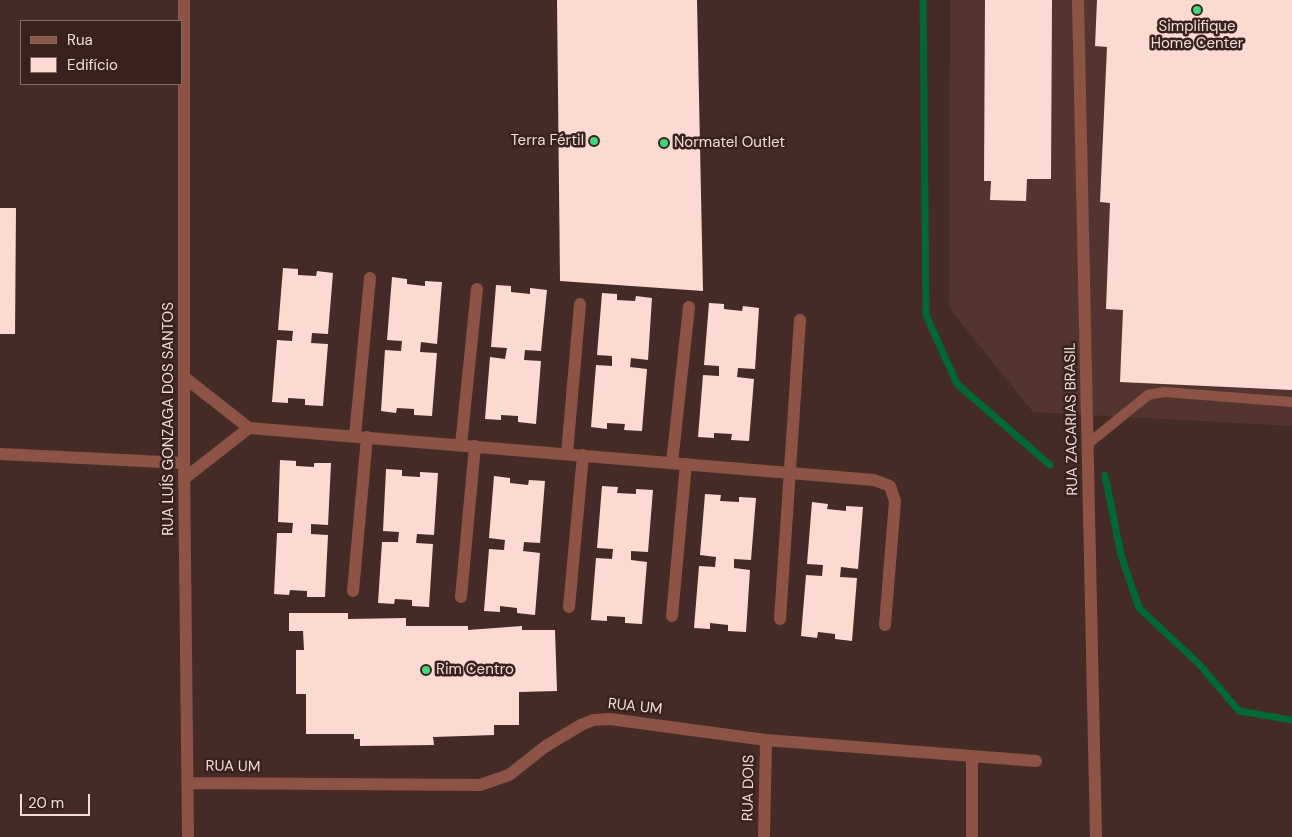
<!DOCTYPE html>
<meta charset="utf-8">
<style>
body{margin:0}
#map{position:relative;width:1292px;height:837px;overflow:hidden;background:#452b26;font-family:"DM Sans",sans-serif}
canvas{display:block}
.legend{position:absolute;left:20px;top:20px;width:162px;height:65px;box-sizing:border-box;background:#3a221c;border:1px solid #826d68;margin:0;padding:6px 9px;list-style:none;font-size:15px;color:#efddd9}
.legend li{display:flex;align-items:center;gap:10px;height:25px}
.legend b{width:25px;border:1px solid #826d68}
.scale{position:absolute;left:20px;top:794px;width:70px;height:22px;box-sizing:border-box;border:2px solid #efddd9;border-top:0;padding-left:6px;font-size:15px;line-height:18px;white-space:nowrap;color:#efddd9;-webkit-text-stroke:4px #3a221c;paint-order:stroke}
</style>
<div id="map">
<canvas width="1292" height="837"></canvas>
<ul class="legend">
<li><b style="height:6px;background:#8d5347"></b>Rua</li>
<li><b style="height:14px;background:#fcdad2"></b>Edifício</li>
</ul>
<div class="scale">20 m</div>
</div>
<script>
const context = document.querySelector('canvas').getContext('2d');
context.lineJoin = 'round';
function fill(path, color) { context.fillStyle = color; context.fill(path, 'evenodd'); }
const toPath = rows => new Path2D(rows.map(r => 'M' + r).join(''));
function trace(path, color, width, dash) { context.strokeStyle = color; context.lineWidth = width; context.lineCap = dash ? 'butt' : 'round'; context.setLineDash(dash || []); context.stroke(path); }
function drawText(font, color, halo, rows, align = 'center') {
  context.font = font + ' "DM Sans",sans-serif'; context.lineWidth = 5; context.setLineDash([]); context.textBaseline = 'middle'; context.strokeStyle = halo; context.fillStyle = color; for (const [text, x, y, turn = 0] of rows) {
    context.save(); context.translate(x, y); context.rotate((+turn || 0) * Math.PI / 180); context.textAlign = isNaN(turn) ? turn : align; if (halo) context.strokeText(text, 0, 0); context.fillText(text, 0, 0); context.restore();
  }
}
fill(toPath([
 [950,0,1292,0,1292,426,1033,412,949,308]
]), '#54342e');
trace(toPath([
 [923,0,926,315,957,384,1050,465],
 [1105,475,1121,555,1139,608,1199,664,1239,711,1292,720]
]), '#006833', 7);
fill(toPath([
 [557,0,697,0,703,291,560,281],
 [985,0,1052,0,1051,179,1027,179,1026,201,990,200,991,181,984,181],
 [1097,0,1292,0,1292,390,1120,382,1123,310,1106,309,1110,203,1100,202,1107,47,1095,46],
 [0,208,16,208,15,334,0,334],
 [283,268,298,269,298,275,316,276,317,271,333,273,328,334,312,333,311,343,328,344,323,406,305,405,305,399,288,398,288,403,272,402,277,340,292,341,293,331,278,330],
 [392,277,407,279,407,284,425,286,425,281,442,282,437,344,421,342,420,352,437,353,432,416,414,415,414,409,397,408,396,413,381,411,385,350,401,351,402,341,387,340],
 [496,285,511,286,511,292,530,294,530,288,547,290,541,351,525,350,524,360,541,361,536,424,518,422,518,416,501,415,501,420,485,419,490,357,505,359,507,348,491,347],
 [602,293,617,294,617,300,635,301,636,296,652,298,648,360,631,358,630,367,647,369,642,431,624,430,625,424,607,423,607,429,591,427,596,365,612,366,612,356,597,355],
 [709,303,724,304,724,309,742,311,743,306,759,308,755,369,738,368,737,377,754,379,749,441,731,440,732,434,714,433,714,438,698,437,703,375,719,376,719,366,704,365],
 [280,460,296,461,296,466,314,467,314,463,331,463,328,525,311,524,311,534,328,535,325,597,307,597,307,591,290,590,289,595,274,594,277,533,292,533,293,523,278,522],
 [386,469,402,470,402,476,420,477,420,472,438,473,434,535,417,534,416,543,433,544,429,607,412,606,412,600,395,599,394,604,378,603,382,542,398,542,399,532,383,531],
 [494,476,510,478,510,483,528,485,529,480,545,481,540,543,524,542,523,551,540,553,535,615,517,613,517,608,500,606,500,612,484,611,489,549,504,550,505,540,489,538],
 [602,486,618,487,617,493,636,494,636,489,653,490,648,552,631,551,631,560,647,562,642,624,625,623,625,617,607,616,607,621,591,620,596,558,612,559,613,549,597,548],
 [705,494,721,495,720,501,739,502,739,497,756,498,751,560,734,559,734,568,750,570,746,632,728,631,728,625,710,623,710,629,694,628,699,566,715,567,716,557,700,555],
 [812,502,828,504,827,509,846,511,846,506,863,507,858,569,841,567,840,577,857,578,852,641,835,639,835,634,818,632,817,638,801,636,806,575,822,576,823,565,807,564],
 [289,613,348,613,348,619,406,618,406,626,468,626,468,630,522,626,522,630,555,630,557,691,519,692,519,725,494,725,494,735,433,737,434,745,360,746,360,739,354,739,354,734,306,734,306,694,296,694,296,650,304,650,303,631,289,631]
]), '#fcdad2');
trace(toPath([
 [1089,443,1148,395,1164,392,1292,402]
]), '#8d5347', 10);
trace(toPath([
 [184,0,184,463,188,837],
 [1078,0,1096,837],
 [184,377,249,428,874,480,890,486,895,501,885,625],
 [355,436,370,278],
 [461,445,477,289],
 [0,454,184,463],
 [567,454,580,304],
 [672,463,689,307],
 [185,478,249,428],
 [353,591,367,437],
 [461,597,475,446],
 [569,607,583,455],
 [672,616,686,464],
 [780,619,800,320],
 [972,758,972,837],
 [188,783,480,785,509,775,546,746,581,725,593,720,610,719,766,740,1036,761],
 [764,837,766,740]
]), '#8d5347', 12);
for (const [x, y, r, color] of [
 [1197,10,5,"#40d77c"],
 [594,141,5,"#40d77c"],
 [664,143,5,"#40d77c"],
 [426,670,5,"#40d77c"]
]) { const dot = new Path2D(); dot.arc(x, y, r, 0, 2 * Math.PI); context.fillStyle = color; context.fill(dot); trace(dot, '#3a221c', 2); }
drawText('15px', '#efddd9', '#3a221c', [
 ["Simplifique",1197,27,"center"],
 ["Home Center",1197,44,"center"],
 ["Terra Fértil",584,141,"right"],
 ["Normatel Outlet",674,143],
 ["Rim Centro",436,670]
], 'left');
drawText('15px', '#efddd9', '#3a221c', [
 ["RUA LUÍS GONZAGA DOS SANTOS",169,419,-90],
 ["RUA ZACARIAS BRASIL",1072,419,-91],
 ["RUA UM",635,707,6],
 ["RUA UM",233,767,1],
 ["RUA DOIS",749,788,-89]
]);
</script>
